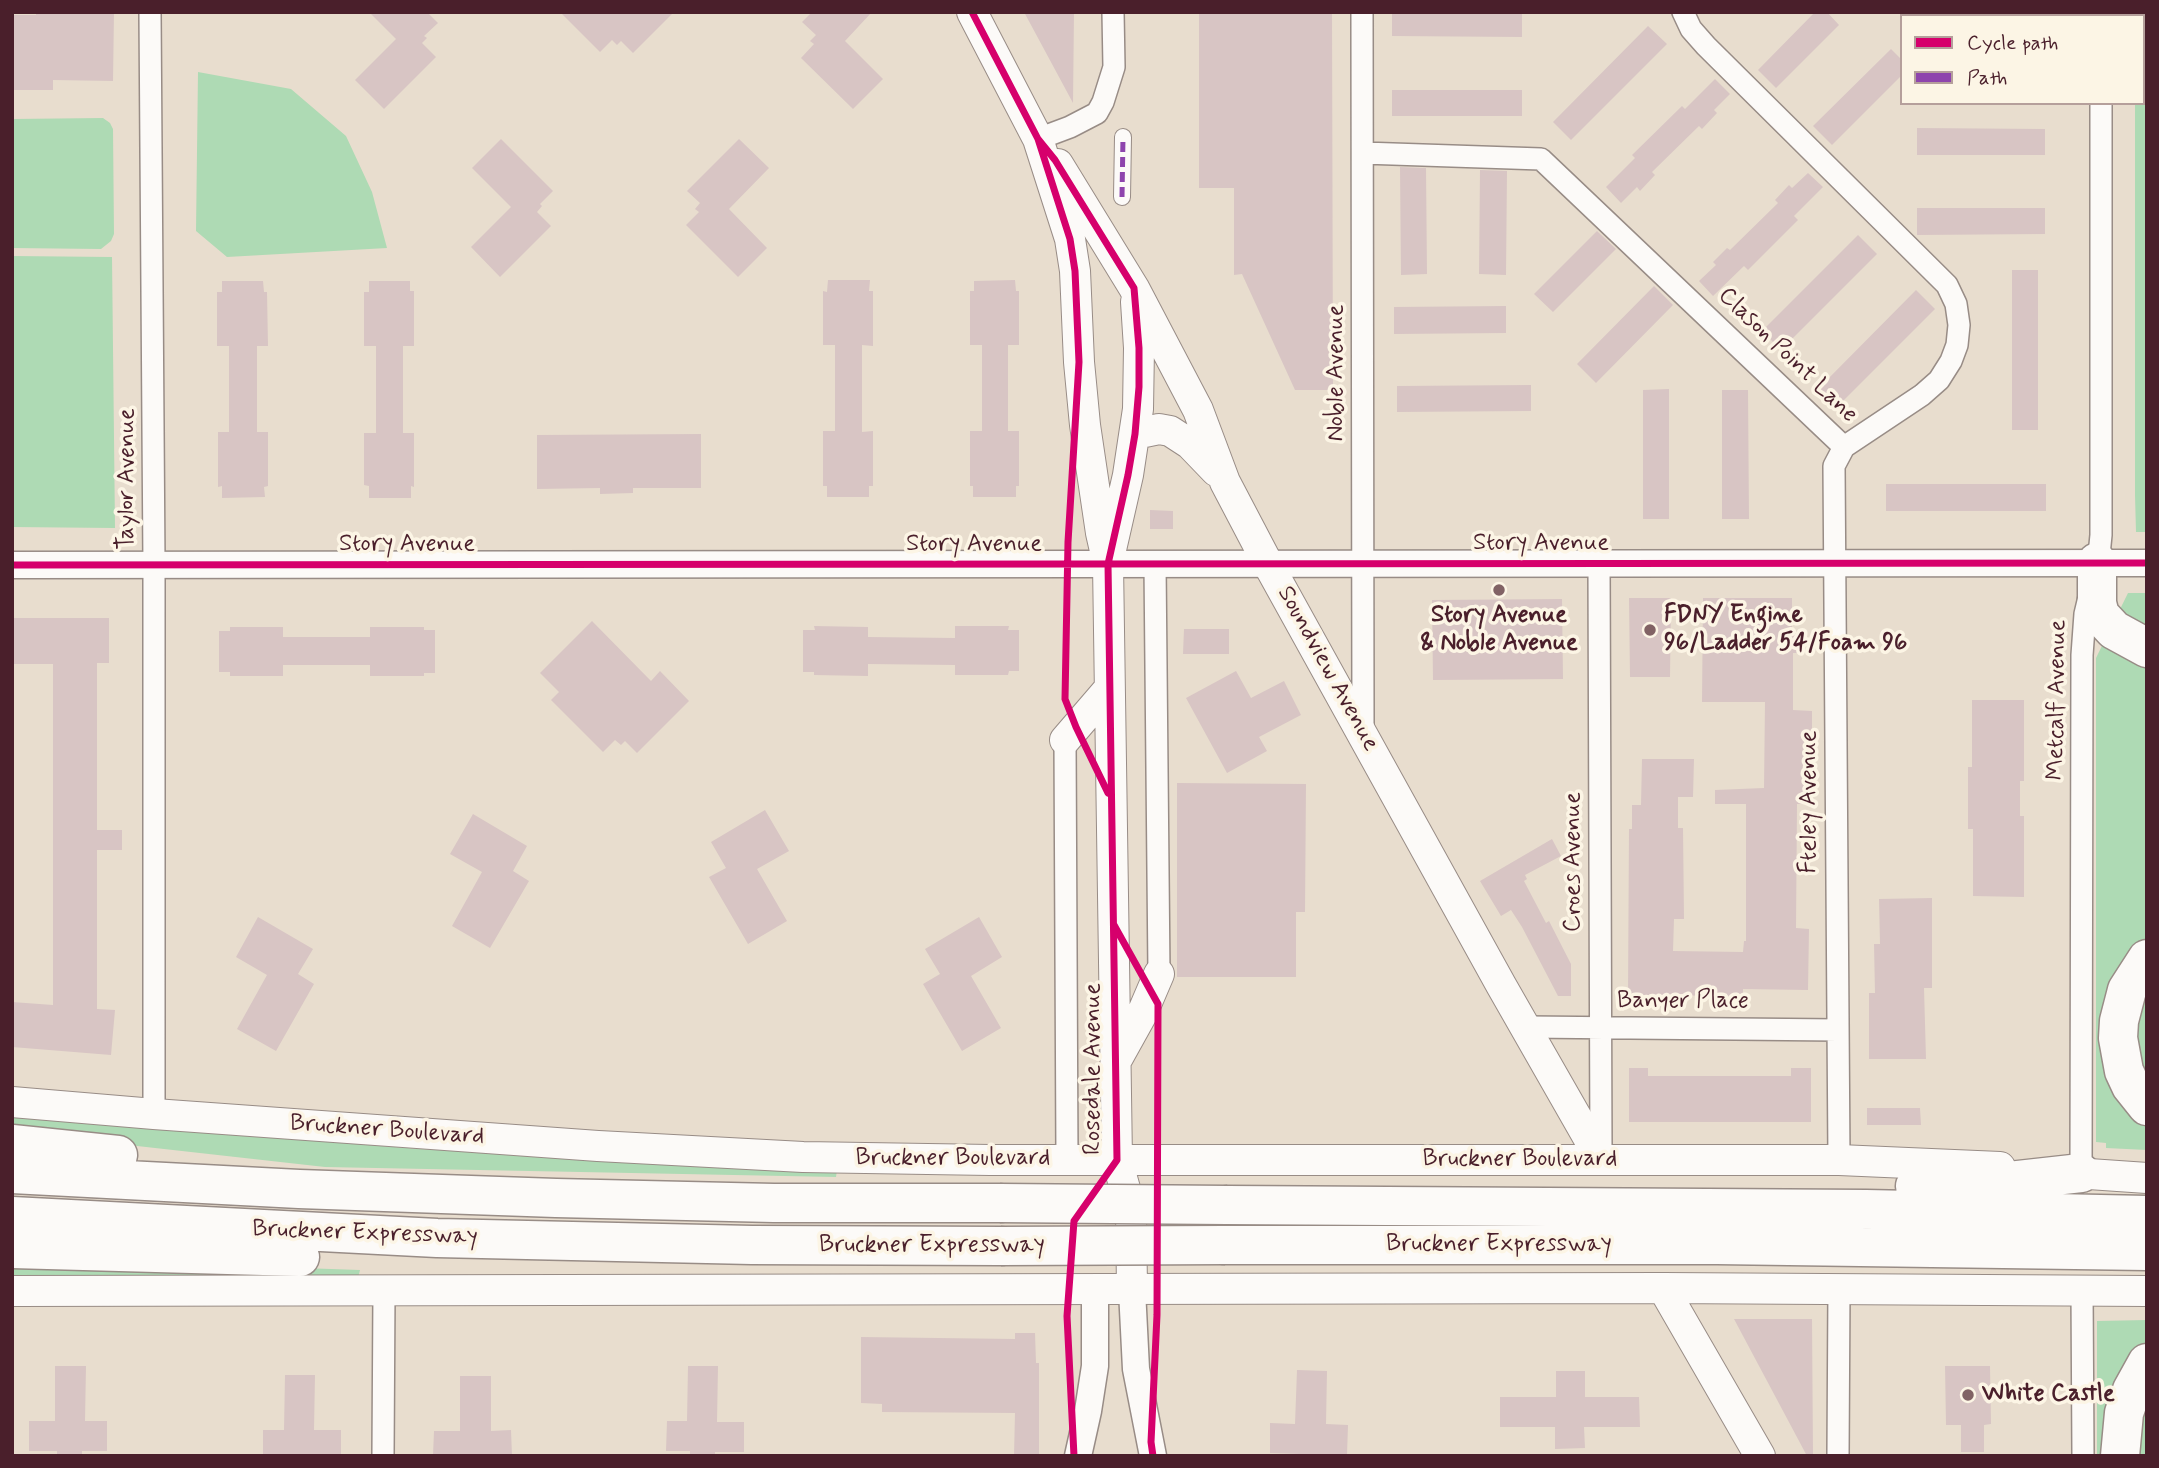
<!DOCTYPE html>
<style>
body{margin:0}
#map{position:relative;width:2159px;height:1468px;overflow:hidden;background:#e8ddce;font-family:Mynerve,sans-serif}
canvas{display:block}
.frame{position:absolute;inset:0;border:14px solid #4a1f2b;pointer-events:none}
.legend{position:absolute;left:1900px;top:14px;width:245px;height:91px;box-sizing:border-box;background:#fcf5e5;border:2px solid #b59f9b;margin:0;padding:9px 12px;list-style:none;font-size:21px;color:#4a1f2b}
.legend li{display:flex;align-items:center;gap:14px;height:35px}
.legend b{width:35px;border:2px solid #b59f9b}
</style>
<div id="map">
<canvas width="2159" height="1468"></canvas>
<div class="frame"></div>
<ul class="legend">
<li><b style="height:9px;background:#d6006c"></b>Cycle path</li>
<li><b style="height:9px;background:#8e44ad"></b>Path</li>
</ul>
</div>
<script>
const context = document.querySelector('canvas').getContext('2d');
context.lineJoin = 'round';
function fill(path, color) { context.fillStyle = color; context.fill(path, 'evenodd'); }
const toPath = rows => new Path2D(rows.map(r => 'M' + r).join(''));
function trace(path, color, width, dash) { context.strokeStyle = color; context.lineWidth = width; context.lineCap = dash ? 'butt' : 'round'; context.setLineDash(dash || []); context.stroke(path); }
function drawText(font, color, halo, rows, align = 'center') {
  context.font = font + ' Mynerve,sans-serif'; context.lineWidth = 7; context.setLineDash([]); context.textBaseline = 'middle'; context.strokeStyle = halo; context.fillStyle = color; for (const [text, x, y, turn = 0] of rows) {
    context.save(); context.translate(x, y); context.rotate((+turn || 0) * Math.PI / 180); context.textAlign = isNaN(turn) ? turn : align; if (halo) context.strokeText(text, 0, 0); context.fillText(text, 0, 0); context.restore();
  }
}
fill(toPath([
 [2135,12,2147,12,2147,532,2136,532,2135,495,2135,103,2143,103,2143,16,2135,16],
 [198,72,291,89,346,136,372,192,387,248,227,257,196,231],
 [103,118,110,123,113,129,114,234,111,241,101,249,12,248,12,119],
 [12,256,112,257,115,528,12,527],
 [2128,593,2147,593,2147,1150,2106,1148,2106,1143,2096,1142,2096,658],
 [12,1116,419,1149,837,1170,836,1177,325,1167,12,1132],
 [12,1258,360,1270,358,1278,12,1279],
 [2147,1320,2147,1456,2097,1456,2097,1321]
]), '#aedab4');
fill(toPath([
 [36,12,114,12,113,81,53,80,53,90,12,90,12,15,36,15],
 [369,12,427,12,438,23,424,36,427,38,422,43,436,57,384,109,355,80,396,39],
 [560,12,674,12,633,53,621,41,617,45,612,40,600,52],
 [812,12,872,12,845,41,883,79,853,109,801,58,814,44,810,41,816,35,802,22],
 [1024,12,1074,12,1073,103],
 [1199,12,1332,12,1333,390,1295,390,1242,274,1234,275,1234,188,1199,188],
 [1392,12,1522,12,1522,37,1392,36],
 [1815,12,1827,12,1839,25,1776,88,1758,70],
 [1648,26,1667,44,1571,140,1553,122],
 [1891,49,1902,60,1902,75,1832,145,1813,126],
 [1715,79,1730,94,1714,110,1717,113,1702,129,1699,126,1652,172,1655,175,1640,191,1637,187,1621,203,1606,187,1635,158,1632,155,1682,106,1685,109],
 [1392,90,1522,90,1522,116,1392,116],
 [1917,128,2045,129,2045,155,1917,155],
 [501,139,553,191,540,204,542,206,537,212,551,226,500,277,471,247,511,207,472,168],
 [739,139,769,168,729,209,767,248,738,277,686,225,699,212,695,209,700,203,687,191],
 [1400,167,1426,168,1427,274,1401,275],
 [1480,170,1507,171,1506,275,1479,274],
 [1808,173,1823,187,1794,216,1798,220,1748,270,1744,266,1713,296,1699,281,1716,265,1713,262,1727,248,1730,250,1778,203,1775,200,1789,185,1792,188],
 [1917,208,2045,208,2045,234,1917,235],
 [1597,231,1616,249,1553,312,1534,294],
 [1858,235,1877,254,1781,350,1762,331],
 [2012,270,2038,270,2038,430,2012,430],
 [828,280,870,280,869,291,873,291,873,346,862,345,862,432,873,431,873,486,869,486,869,497,827,497,827,486,823,486,823,431,835,431,835,345,823,345,823,291,827,292],
 [1015,280,1016,291,1019,291,1019,345,1008,345,1008,431,1019,431,1019,486,1016,486,1016,497,973,497,973,486,970,486,970,431,982,431,982,345,970,345,970,291,974,291,974,281],
 [222,281,263,281,264,292,267,292,268,346,257,346,257,432,268,432,268,486,264,487,265,497,222,498,222,486,218,487,218,432,229,432,229,346,217,346,217,292,222,292],
 [369,281,410,281,410,291,414,291,414,346,403,346,403,433,414,433,414,487,411,486,411,498,369,498,369,486,364,485,364,433,376,433,376,346,364,346,364,292,369,292],
 [1654,286,1673,305,1596,383,1577,364],
 [1916,290,1935,309,1837,407,1818,389],
 [1506,306,1506,333,1394,334,1394,307],
 [1531,385,1531,411,1397,412,1397,386],
 [1669,389,1669,519,1643,519,1643,390],
 [1722,390,1748,390,1749,519,1722,519],
 [701,434,701,488,633,488,633,493,600,494,600,488,537,489,537,435],
 [1886,484,2046,484,2046,511,1886,511],
 [1150,510,1173,511,1173,529,1150,529],
 [1629,598,1671,598,1670,677,1630,677],
 [1703,598,1792,598,1792,633,1799,633,1799,653,1793,653,1793,710,1812,711,1812,804,1797,804,1796,928,1809,929,1808,990,1743,989,1743,996,1628,995,1629,829,1632,829,1632,805,1641,805,1642,759,1694,759,1693,797,1678,797,1678,828,1683,828,1684,919,1674,919,1673,951,1743,952,1744,941,1746,941,1746,804,1715,804,1715,790,1764,788,1765,702,1702,702],
 [1562,599,1563,679,1433,680,1432,600],
 [12,618,109,618,109,663,97,663,97,830,122,830,122,850,97,850,97,1009,115,1010,111,1055,12,1047,12,1002,53,1005,53,664,12,664],
 [592,621,651,681,660,671,689,701,637,753,625,741,621,745,615,740,603,752,551,700,559,692,540,673],
 [814,626,868,627,868,637,955,638,955,626,1009,626,1008,630,1019,630,1019,671,1009,671,1008,675,955,675,955,665,868,664,868,676,814,675,814,672,803,672,803,630,815,630],
 [230,627,283,627,283,637,370,637,370,627,424,627,424,630,435,630,435,673,424,673,424,676,370,676,370,665,283,665,283,676,230,676,230,672,219,672,219,631,230,631],
 [1184,629,1229,629,1229,654,1183,654],
 [1236,671,1251,698,1284,681,1301,715,1259,737,1267,751,1227,773,1186,698],
 [1972,700,2024,700,2024,781,2020,781,2020,816,2024,816,2024,897,1973,896,1973,829,1968,829,1968,767,1972,767],
 [1177,783,1306,784,1305,912,1296,912,1296,977,1177,977],
 [765,810,789,851,757,869,787,921,748,944,709,877,726,868,711,842],
 [473,814,527,846,513,871,529,881,490,948,452,926,482,872,450,854],
 [1552,839,1561,856,1525,875,1527,879,1524,881,1546,923,1549,921,1571,964,1571,996,1558,996,1522,927,1511,910,1501,916,1480,881],
 [1932,898,1932,988,1924,988,1926,1059,1869,1059,1869,993,1875,993,1874,944,1880,944,1879,899],
 [258,917,313,949,298,974,314,984,276,1051,237,1029,267,975,236,957],
 [979,917,1002,957,971,976,1001,1028,962,1051,923,984,940,974,925,949],
 [1629,1068,1648,1068,1648,1076,1791,1076,1791,1068,1811,1068,1811,1122,1629,1122],
 [1867,1108,1920,1108,1921,1125,1867,1125],
 [1734,1319,1812,1319,1813,1456,1807,1456],
 [1015,1333,1035,1333,1036,1363,1039,1363,1039,1456,1014,1456,1015,1413,882,1412,882,1404,861,1403,861,1337,1015,1339],
 [55,1366,86,1366,85,1421,107,1421,107,1451,82,1451,82,1456,57,1456,57,1451,29,1451,29,1421,55,1421],
 [688,1366,718,1366,717,1422,744,1422,744,1452,715,1452,715,1456,690,1456,690,1451,666,1451,667,1421,687,1421],
 [1945,1366,1990,1366,1991,1424,1984,1425,1984,1452,1961,1452,1961,1425,1946,1425],
 [1297,1370,1327,1371,1326,1424,1348,1425,1347,1455,1299,1456,1299,1454,1270,1453,1270,1423,1295,1424],
 [1556,1371,1585,1371,1585,1397,1639,1397,1640,1427,1584,1427,1585,1448,1555,1449,1555,1427,1500,1427,1500,1397,1556,1397],
 [285,1375,315,1375,314,1430,341,1430,341,1456,263,1456,263,1430,284,1430],
 [460,1376,491,1376,491,1431,511,1430,512,1456,433,1456,434,1431,460,1431]
]), '#d8c5c4');
const pedestrian = toPath([
 [1122,197,1123,137]
]);
const minor = toPath([
 [150,12,154,565,154,1114],
 [1362,12,1363,732],
 [1683,12,1691,29,1706,46,1947,285,1956,304,1959,325,1957,345,1951,361,1939,380,1922,395,1844,447,1834,466,1839,1160],
 [2101,16,2101,12],
 [1038,139,1070,127,1097,113,1103,102,1114,67,1113,12],
 [1363,153,1541,159,1844,447],
 [1599,563,1601,1156],
 [1155,564,1159,974],
 [1065,740,1067,1160],
 [1527,1027,1838,1030],
 [2081,1173,2082,655,2085,614,2099,555,2101,535,2101,103],
 [2082,1290,2083,1456],
 [383,1456,384,1291],
 [1838,1456,1839,1288]
]);
const tertiary = toPath([
 [12,565,2147,563],
 [1132,1290,1136,1369,1153,1456],
 [1078,1456,1088,1411,1095,1366,1095,1290]
]);
const secondary = toPath([
 [972,12,1038,139,1070,239,1075,271,1079,362,1085,425,1101,533,1108,564,1117,1160,1131,1210,1132,1290],
 [1058,164,1134,288,1198,410,1225,482,1268,564,1501,985,1601,1160],
 [1135,434,1159,429,1170,431,1190,444,1216,471],
 [1110,554,1128,475,1138,409,1139,348,1136,302],
 [1065,740,1108,690],
 [1116,1061,1141,1016,1159,974],
 [12,1102,154,1114,598,1146,803,1157,990,1160,1839,1160,2000,1167],
 [2060,1172,2147,1178],
 [1663,1288,1760,1456],
 [12,1291,1663,1288,2147,1291]
]);
const motorway = toPath([
 [2097,562,2097,603,2100,615,2114,630,2147,648],
 [2147,959,2127,990,2119,1021,2118,1038,2124,1071,2131,1086,2147,1106],
 [12,1144,118,1155],
 [12,1174,299,1189,556,1198,774,1203,1000,1203],
 [1915,1186,2000,1182,2081,1173],
 [1227,1205,1866,1209,2147,1215],
 [12,1216,437,1238,752,1245,1001,1246],
 [1225,1245,1717,1245,2147,1251],
 [12,1249,300,1257],
 [2120,1456,2124,1413,2132,1390,2147,1363]
]);
trace(pedestrian, '#988c86', 18);
trace(minor, '#988c86', 24);
trace(tertiary, '#988c86', 29);
trace(secondary, '#988c86', 32);
trace(motorway, '#988c86', 41);
trace(pedestrian, '#fcfaf8', 16);
trace(minor, '#fcfaf8', 21);
trace(tertiary, '#fcfaf8', 26);
trace(secondary, '#fcfaf8', 30);
trace(motorway, '#fcfaf8', 38);
const motorwayBridge = toPath([
 [1000,1203,1227,1205],
 [1001,1246,1225,1245]
]);
trace(motorwayBridge, '#988c86', 41, []);
trace(motorwayBridge, '#fcfaf8', 38);
trace(toPath([
 [1122,197,1123,137]
]), '#8e44ad', 5, [10, 5]);
trace(toPath([
 [972,12,1038,139,1070,239,1075,271,1079,362,1068,542,1065,699,1076,727,1108,793],
 [1038,139,1055,160,1134,288,1139,348,1139,387,1135,434,1128,475,1108,564,1117,1160,1074,1221,1067,1316,1074,1456],
 [12,565,2147,563],
 [1114,925,1158,1004,1157,1315,1151,1442,1153,1456]
]), '#d6006c', 7);
for (const [x, y, r, color] of [
 [1499,590,7,"#816264"],
 [1650,630,7,"#816264"],
 [1968,1395,7,"#816264"]
]) { const dot = new Path2D(); dot.arc(x, y, r, 0, 2 * Math.PI); context.fillStyle = color; context.fill(dot); trace(dot, '#fcf5e5', 2.5); }
drawText('24px', '#4a1f2b', '#fcf5e5', [
 ["Clason Point Lane",1787,356,44],
 ["Noble Avenue",1337,373,-90],
 ["Taylor Avenue",128,479,-90],
 ["Story Avenue",1541,544],
 ["Story Avenue",407,545],
 ["Story Avenue",974,545],
 ["Soundview Avenue",1327,669,61],
 ["Metcalf Avenue",2058,700,-89],
 ["Fteley Avenue",1810,802,-90],
 ["Croes Avenue",1574,862,-90],
 ["Banyer Place",1683,1002],
 ["Rosedale Avenue",1094,1069,-90],
 ["Bruckner Boulevard",387,1131,4],
 ["Bruckner Boulevard",953,1159],
 ["Bruckner Boulevard",1520,1160],
 ["Bruckner Expressway",365,1234,2],
 ["Bruckner Expressway",1499,1245],
 ["Bruckner Expressway",932,1246]
]);
drawText('bold 24px', '#4a1f2b', '#fcf5e5', [
 ["Story Avenue",1499,616,"center"],
 ["& Noble Avenue",1499,644,"center"],
 ["FDNY Engine",1664,616],
 ["96/Ladder 54/Foam 96",1664,644],
 ["White Castle",1982,1395]
], 'left');
</script>
